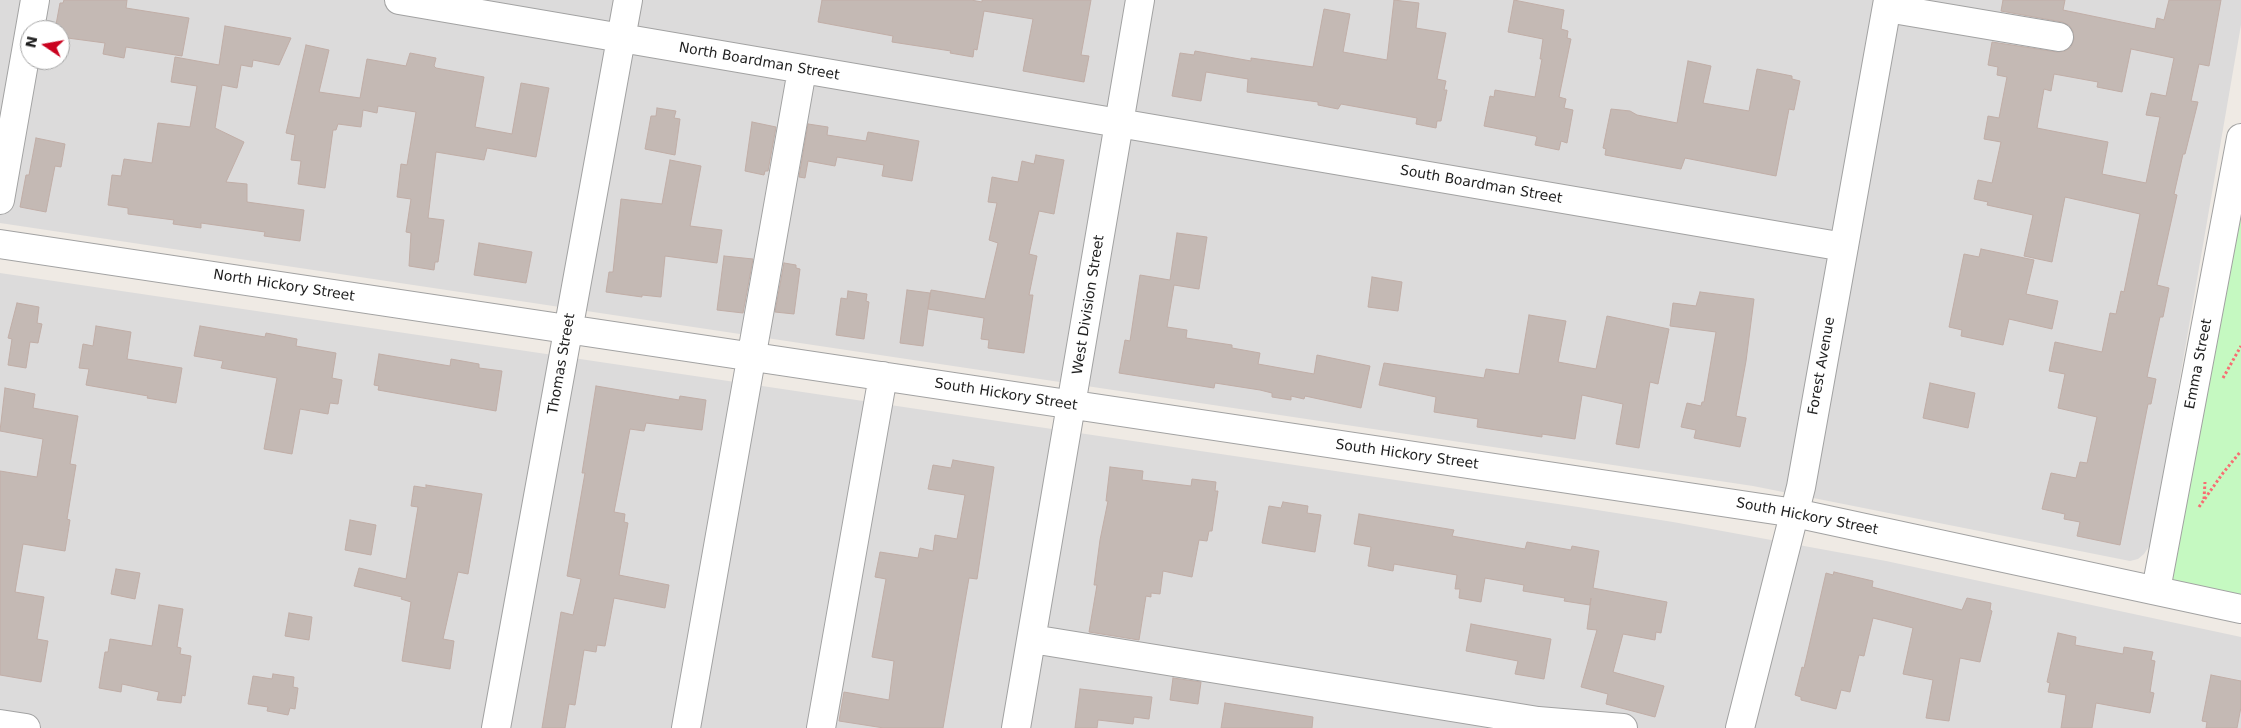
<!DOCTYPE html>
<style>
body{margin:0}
#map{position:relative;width:2241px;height:728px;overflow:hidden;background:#efeae4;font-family:"DejaVu Sans",sans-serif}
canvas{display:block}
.north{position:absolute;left:20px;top:20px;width:50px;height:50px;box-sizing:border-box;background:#fff;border:1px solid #a5a5a5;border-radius:50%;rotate:282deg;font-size:14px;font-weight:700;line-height:20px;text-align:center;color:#1e1e1e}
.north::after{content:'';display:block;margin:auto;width:18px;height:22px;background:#ca021f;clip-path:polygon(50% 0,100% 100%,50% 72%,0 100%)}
</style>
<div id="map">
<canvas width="2241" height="728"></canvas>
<div class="north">N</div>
</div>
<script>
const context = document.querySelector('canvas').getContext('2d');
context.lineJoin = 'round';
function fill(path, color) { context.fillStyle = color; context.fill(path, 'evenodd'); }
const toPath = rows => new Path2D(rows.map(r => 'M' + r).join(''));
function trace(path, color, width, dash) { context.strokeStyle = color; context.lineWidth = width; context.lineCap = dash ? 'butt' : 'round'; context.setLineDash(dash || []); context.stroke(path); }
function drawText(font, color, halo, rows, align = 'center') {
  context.font = font + ' "DejaVu Sans",sans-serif'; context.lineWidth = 4; context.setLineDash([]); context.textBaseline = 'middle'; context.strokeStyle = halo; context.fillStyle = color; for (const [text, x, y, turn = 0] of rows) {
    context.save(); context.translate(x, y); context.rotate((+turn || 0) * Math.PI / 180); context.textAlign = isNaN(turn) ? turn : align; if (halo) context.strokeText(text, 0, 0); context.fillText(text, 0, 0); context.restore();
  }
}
fill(toPath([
 [0,0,2241,0,2241,25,2153,534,2150,545,2144,554,2138,559,2130,561,1753,486,0,223],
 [30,30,60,30,60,60,30,60],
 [0,273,1578,507,1673,522,1886,561,2241,637,2241,728,0,728]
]), '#dcdbdb');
fill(toPath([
 [2241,138,2241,609,2156,590]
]), '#c5f9c1');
const building = toPath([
 [64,0,127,0,126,8,189,18,182,56,126,47,124,58,103,54,105,43,60,37,60,30,55,30,60,3,63,3,64,0],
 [822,0,971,0,982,2,982,0,1091,0,1081,55,1089,56,1084,82,1023,71,1033,19,984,11,977,50,974,49,973,57,950,53,951,51,892,42,893,36,818,22,822,0],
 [1394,0,1419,3,1416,28,1446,33,1437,79,1446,81,1444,90,1447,90,1441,121,1437,121,1436,128,1416,124,1417,118,1341,104,1338,109,1318,105,1318,102,1247,92,1248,79,1206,72,1201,101,1172,96,1180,53,1194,55,1195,51,1251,61,1251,58,1313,67,1324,9,1350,14,1343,52,1387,60,1394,0],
 [1514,0,1564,10,1561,29,1568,31,1567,38,1571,39,1559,97,1566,99,1564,108,1573,110,1567,143,1561,141,1559,150,1535,145,1537,137,1535,136,1484,126,1490,96,1494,97,1495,90,1535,97,1542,59,1540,59,1543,39,1508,32,1514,0],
 [2003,0,2065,0,2063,10,2155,29,2157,18,2164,20,2169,0,2221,0,2209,66,2199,64,2191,101,2198,102,2185,154,2183,154,2174,194,2177,195,2157,285,2169,288,2163,317,2160,317,2147,377,2156,379,2151,404,2148,404,2120,545,2077,536,2080,522,2064,519,2065,514,2042,509,2051,473,2076,478,2080,462,2087,463,2097,417,2058,408,2065,374,2049,371,2055,342,2102,352,2110,313,2116,314,2121,291,2124,292,2140,214,2065,197,2052,262,2024,256,2033,215,1987,205,1988,202,1974,199,1978,180,1992,183,2001,142,1984,139,1988,116,1999,118,2007,77,1997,75,1998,67,1988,65,1992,42,2057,52,2065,51,2071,47,2074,39,2073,31,2069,25,2062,22,2001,11,2003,0],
 [2131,49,2174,58,2166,96,2151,93,2146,115,2160,117,2146,183,2102,174,2108,142,2037,128,2044,89,2051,91,2054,74,2098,82,2097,87,2122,92,2131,49],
 [225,26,291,38,279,65,253,60,252,67,241,65,237,88,222,85,215,128,244,142,226,182,247,184,247,202,304,210,300,241,264,236,265,232,201,223,201,228,173,224,174,220,128,214,128,208,108,205,112,175,121,176,124,159,152,163,158,123,190,127,197,86,171,82,175,57,219,65,225,26],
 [306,45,329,50,319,92,360,98,367,59,406,66,410,53,436,58,434,66,436,68,484,77,475,127,512,134,521,83,549,88,536,157,487,148,484,160,436,152,428,218,444,220,438,262,435,262,434,270,409,266,411,233,406,232,411,199,397,197,401,164,407,165,416,112,378,106,377,113,363,110,361,127,338,124,336,130,333,130,325,188,298,184,301,161,291,160,295,135,286,133,306,45],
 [1688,61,1711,66,1703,103,1749,111,1757,69,1792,76,1792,79,1800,81,1794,110,1789,109,1776,176,1685,158,1681,169,1605,155,1606,149,1603,148,1611,109,1630,111,1637,115,1677,123,1688,61],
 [657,108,676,111,674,118,680,119,675,155,645,149,651,116,656,116,657,108],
 [752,122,776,127,768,171,765,171,764,175,745,171,752,122],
 [808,124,828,127,827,135,866,141,868,132,919,141,912,181,882,176,884,165,837,157,835,166,808,161,805,178,799,177,808,124],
 [36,138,65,144,61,167,55,166,46,212,20,207,26,175,29,175,36,138],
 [1036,155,1064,160,1054,214,1039,211,1029,254,1037,256,1029,295,1033,295,1024,353,988,348,989,340,981,339,984,318,928,309,931,290,985,299,998,243,989,240,997,203,988,202,992,177,1018,182,1022,161,1034,164,1036,155],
 [670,160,701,166,690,226,722,230,717,263,665,256,661,297,642,295,642,297,606,292,609,272,613,272,621,199,662,204,670,160],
 [1177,233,1207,237,1199,289,1174,285,1167,327,1187,330,1186,338,1232,345,1232,348,1260,353,1258,364,1314,374,1317,355,1370,366,1361,408,1305,396,1304,399,1291,396,1291,400,1272,397,1272,393,1260,390,1215,383,1214,388,1119,373,1125,340,1130,341,1140,275,1170,280,1177,233],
 [479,243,532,252,526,283,474,275,479,243],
 [1981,249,2034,260,2026,294,2058,301,2052,329,2009,319,2003,345,1961,336,1962,330,1949,327,1964,254,1979,257,1981,249],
 [724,256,753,259,743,313,717,310,724,256],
 [784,263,796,265,796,268,800,269,794,314,775,312,784,263],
 [1372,277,1402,282,1398,311,1368,307,1372,277],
 [907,290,930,293,923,346,900,343,907,290],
 [848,291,867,294,866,301,869,302,864,339,836,335,841,298,847,299,848,291],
 [1700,292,1754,299,1746,361,1736,416,1746,418,1740,447,1694,438,1696,430,1681,427,1687,403,1701,406,1702,402,1704,402,1716,332,1670,326,1673,303,1696,306,1700,292],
 [17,303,39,307,37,323,42,324,38,343,30,342,26,368,8,365,12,339,8,338,17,303],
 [1529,315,1566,321,1558,362,1596,369,1607,316,1669,329,1658,384,1650,382,1639,448,1616,444,1623,404,1582,395,1575,439,1542,434,1542,437,1477,427,1478,419,1434,412,1436,397,1379,385,1384,363,1484,378,1486,369,1519,374,1529,315],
 [96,326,131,332,127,359,182,368,176,403,147,398,148,396,86,385,89,369,79,368,83,344,93,346,96,326],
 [200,326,265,337,266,333,297,339,296,346,336,353,332,378,342,380,338,404,330,403,328,414,300,409,292,454,264,449,277,378,221,368,223,361,194,356,200,326],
 [379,354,450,366,451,359,479,364,479,368,502,371,496,411,378,390,379,386,374,385,379,354],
 [1930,383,1975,393,1968,428,1923,418,1930,383],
 [596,386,679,400,680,396,706,400,702,430,646,423,644,431,630,429,614,512,625,514,624,522,628,523,619,575,669,585,665,608,614,598,605,646,597,645,596,652,584,650,575,705,569,704,565,728,542,728,561,612,573,615,581,579,567,576,585,473,582,473,596,386],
 [5,388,35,394,33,408,78,416,70,464,76,465,67,519,70,520,65,551,23,544,15,592,44,597,37,639,48,641,41,682,0,675,0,471,37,477,43,439,0,431,5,388],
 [953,460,994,467,977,579,969,578,943,728,884,728,839,721,844,692,889,700,894,661,872,657,886,579,875,577,880,552,918,558,920,548,933,551,935,535,957,539,965,495,928,489,933,465,951,468,953,460],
 [1110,467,1143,471,1142,480,1191,486,1192,479,1216,482,1215,491,1218,491,1212,531,1209,531,1207,541,1199,540,1192,577,1163,571,1160,594,1151,593,1151,597,1146,596,1139,640,1089,632,1097,585,1094,585,1100,540,1108,501,1106,501,1110,467],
 [426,485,482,494,468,574,458,572,443,639,454,641,450,669,402,661,411,602,401,599,402,597,354,586,359,568,406,579,418,507,411,506,414,486,426,488,426,485],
 [1283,502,1308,506,1307,513,1321,515,1315,552,1262,543,1269,506,1281,508,1283,502],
 [1359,514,1454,530,1452,536,1525,549,1527,542,1571,550,1572,546,1599,551,1593,588,1667,602,1661,633,1656,632,1655,640,1623,634,1613,672,1664,686,1655,717,1606,704,1608,694,1581,687,1597,630,1587,629,1591,598,1590,605,1564,601,1565,598,1523,591,1524,585,1485,578,1481,602,1459,598,1460,589,1455,589,1457,575,1394,564,1393,571,1368,566,1371,547,1354,544,1359,514],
 [350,520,376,525,371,555,345,550,350,520],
 [116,569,140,573,135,599,111,594,116,569],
 [1834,572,1873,581,1872,587,1962,610,1967,598,1991,603,1990,610,1992,611,1980,662,1960,658,1949,721,1926,718,1933,680,1903,674,1913,628,1873,618,1864,656,1859,655,1850,692,1841,690,1836,709,1801,700,1801,697,1795,695,1802,667,1804,668,1826,573,1833,575,1834,572],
 [159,605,183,609,177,647,181,648,180,654,191,656,185,696,182,695,181,703,157,700,159,692,122,684,121,692,99,688,105,652,108,652,110,639,152,646,159,605],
 [289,613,312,617,309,640,285,636,289,613],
 [1471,624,1551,639,1544,679,1515,674,1518,661,1466,651,1471,624],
 [2058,633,2076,637,2075,645,2123,654,2124,647,2153,652,2151,660,2155,661,2150,692,2154,693,2150,713,2096,703,2092,728,2061,728,2066,695,2048,692,2050,683,2047,682,2058,633],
 [273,674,294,677,293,687,298,688,295,709,290,708,288,715,267,711,268,707,248,704,253,676,272,679,273,674],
 [2211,675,2241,681,2241,707,2237,728,2206,728,2207,722,2202,721,2211,675],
 [1173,678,1201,682,1198,704,1170,700,1173,678],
 [1080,689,1152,697,1149,719,1134,717,1133,724,1098,720,1097,728,1075,728,1080,689],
 [1225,703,1313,717,1312,728,1221,728,1225,703]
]);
fill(building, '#c4b9b4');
trace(building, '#c1aea7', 1);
const minor = toPath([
 [399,0,1844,247],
 [1887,8,2059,37],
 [0,200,35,0],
 [0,244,1795,513,2241,609],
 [2156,590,2241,138],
 [1032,639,1538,721,1623,728],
 [0,724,26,728],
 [496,728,628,0],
 [686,728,802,70],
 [821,728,883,376],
 [1016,728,1140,0],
 [1740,728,1801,487,1888,0]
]);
trace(minor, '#a2a2a2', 30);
trace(toPath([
 [2223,378,2241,346],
 [2204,499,2205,482],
 [2199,507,2223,473,2241,451]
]), '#f86c72', 3, [2.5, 2.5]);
trace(minor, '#fff', 28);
drawText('14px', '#1e1e1e', '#fff', [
 ["North Boardman Street",759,62,10],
 ["South Boardman Street",1481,185,10],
 ["North Hickory Street",284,286,9],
 ["West Division Street",1089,305,-81],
 ["Thomas Street",562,364,-80],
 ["Emma Street",2199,364,-79],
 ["Forest Avenue",1822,366,-80],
 ["South Hickory Street",1006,395,9],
 ["South Hickory Street",1407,455,8],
 ["South Hickory Street",1807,517,11]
]);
</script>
